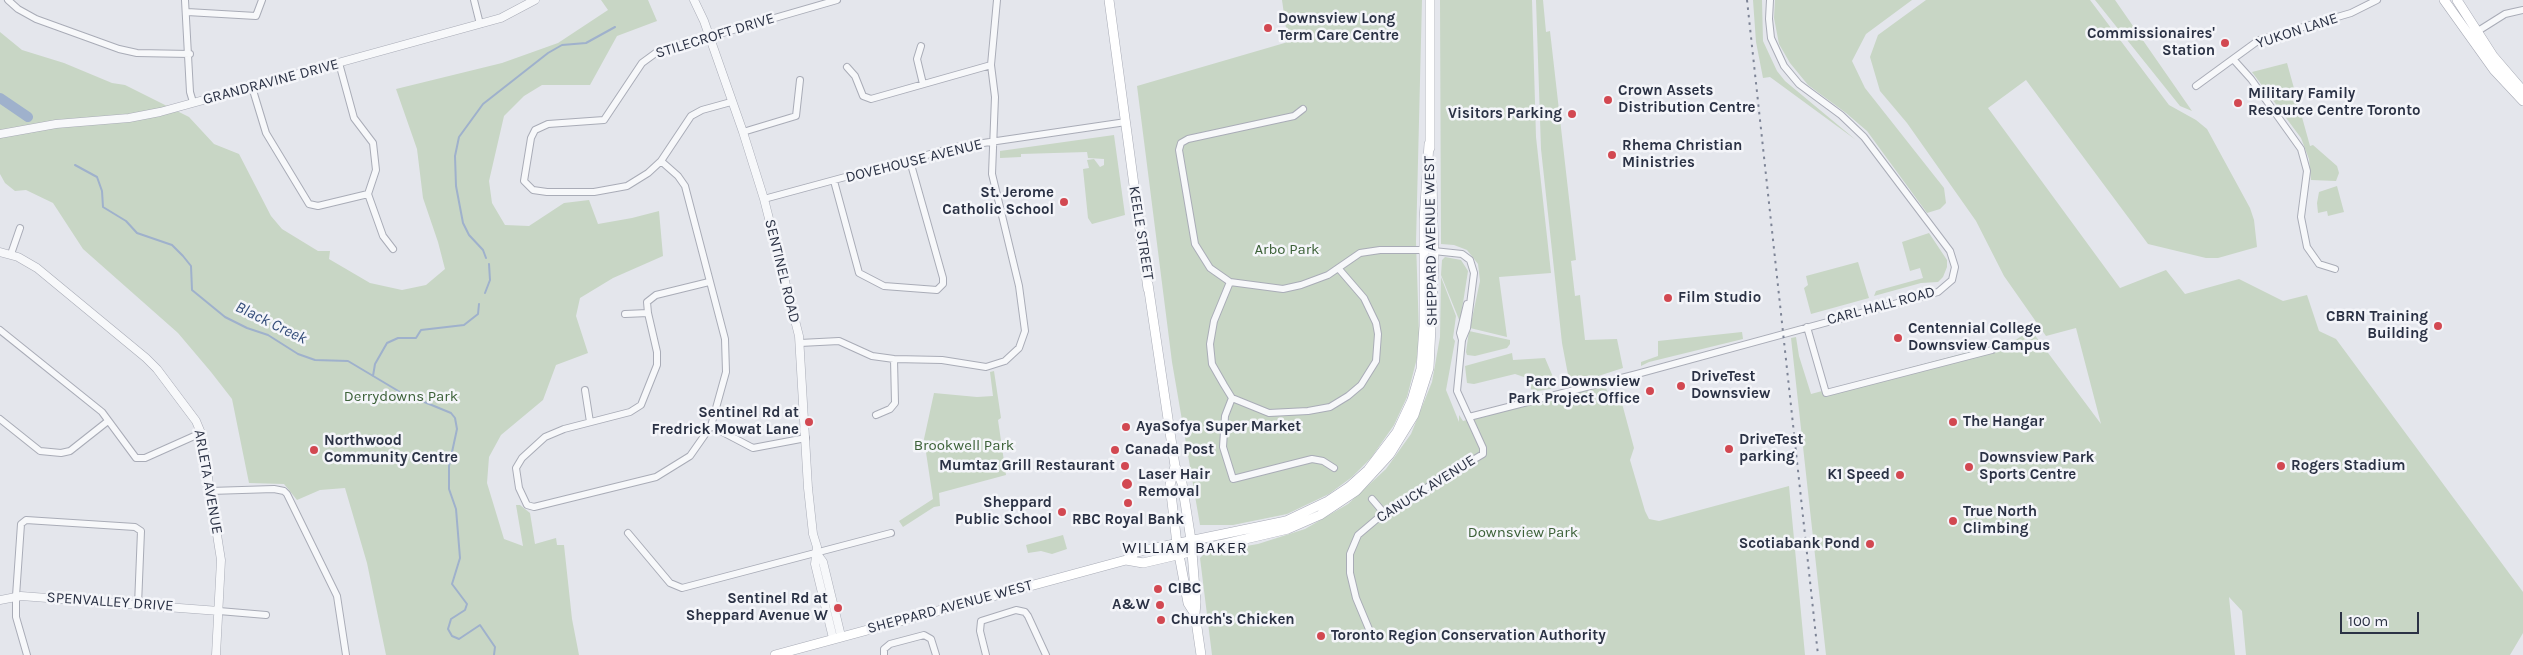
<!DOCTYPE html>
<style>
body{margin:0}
#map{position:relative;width:2523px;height:655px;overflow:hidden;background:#e4e6ec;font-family:Karla,sans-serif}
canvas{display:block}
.scale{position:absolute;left:2340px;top:612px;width:79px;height:22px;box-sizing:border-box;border:2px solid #2b3245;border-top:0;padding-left:6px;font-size:15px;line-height:18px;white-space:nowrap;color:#2b3245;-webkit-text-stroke:4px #f4f5f9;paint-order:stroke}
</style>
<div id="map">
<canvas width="2523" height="655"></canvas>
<div class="scale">100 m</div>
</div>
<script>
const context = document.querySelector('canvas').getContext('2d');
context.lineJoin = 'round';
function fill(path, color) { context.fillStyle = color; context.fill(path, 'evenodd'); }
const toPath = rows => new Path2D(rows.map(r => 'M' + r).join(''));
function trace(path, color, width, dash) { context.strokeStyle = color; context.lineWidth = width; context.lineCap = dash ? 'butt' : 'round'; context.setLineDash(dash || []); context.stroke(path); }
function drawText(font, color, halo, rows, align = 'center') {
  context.font = font + ' Karla,sans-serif'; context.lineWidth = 5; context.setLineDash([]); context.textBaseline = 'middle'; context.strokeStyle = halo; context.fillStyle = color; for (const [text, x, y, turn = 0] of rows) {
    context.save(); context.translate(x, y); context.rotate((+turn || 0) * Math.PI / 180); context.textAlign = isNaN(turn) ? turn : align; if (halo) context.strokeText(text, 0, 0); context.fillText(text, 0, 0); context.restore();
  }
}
fill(toPath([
 [601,0,648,0,657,21,617,36,590,85,542,85,524,96,504,116,489,181,492,203,505,225,529,226,564,203,589,200,598,224,632,218,659,211,663,256,613,278,580,298,576,316,588,353,556,365,543,400,501,435,489,457,487,483,504,539,523,546,516,505,520,505,530,513,535,544,556,538,557,545,564,545,572,619,579,655,386,655,367,563,345,488,320,490,297,500,284,484,249,483,232,399,211,372,178,333,83,249,53,203,26,190,15,191,5,183,0,174,0,32,22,50,64,63,112,83,125,85,189,117,214,144,239,154,271,216,282,229,318,251,330,251,329,259,370,283,402,290,426,285,445,269,438,242,423,198,417,149,396,89,502,63,558,43,608,10],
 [1282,0,1422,0,1416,242,1419,333,1417,358,1407,397,1394,425,1371,458,1352,477,1329,494,1287,514,1233,525,1200,525,1172,362,1137,86,1288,42],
 [1440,0,1532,0,1536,137,1551,273,1499,277,1507,337,1470,328,1480,281,1478,264,1467,250,1454,245,1441,244],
 [1536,0,1543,0,1546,32,1550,31,1576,260,1571,261,1575,296,1580,295,1585,340,1617,339,1623,368,1586,380,1584,376,1569,380,1562,343,1541,149],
 [1753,0,1762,0,1763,41,1777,71,1785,81,1856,140,1770,77,1763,78,1756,42],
 [1775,0,1912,0,1866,34,1852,61,1865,88,1944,188,1946,203,1940,209,1927,213,1867,131,1846,113,1808,85,1790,63,1779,44,1774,18],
 [1926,0,2090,0,2169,105,2196,120,2207,129,2250,208,2254,220,2257,247,2218,258,2206,258,2148,244,2026,80,1988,108,2120,288,2166,270,2185,294,2239,279,2283,301,2307,295,2319,331,2336,339,2523,592,2523,633,2510,655,2246,655,2242,611,2229,597,2235,655,1826,655,1791,338,1796,337,1799,356,1811,394,2017,339,2031,330,2101,424,2076,328,2046,336,2004,276,1976,221,1907,123,1880,91,1870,57,1878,35],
 [2095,0,2115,0,2192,111,2180,106],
 [2287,63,2310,146,2313,145,2337,166,2339,173,2336,181,2311,180,2309,159,2301,138,2252,72],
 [1114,135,1125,215,1092,224,1088,218,1083,169,1089,168,1087,160,1094,159,1100,167,1104,165,1104,159,1088,158,1087,152,1021,154,1021,157,1000,158,1000,151],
 [2337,186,2344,212,2328,216,2327,211,2318,213,2317,203,2319,192],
 [1929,233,1947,260,1947,267,1943,277,1938,282,1921,283,1874,296,1876,291,1923,278,1920,268,1910,271,1902,242],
 [1445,257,1461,260,1468,271,1460,322,1441,275,1442,260],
 [1858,262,1869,298,1811,314,1804,288,1808,285,1806,276],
 [1441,277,1456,316,1453,338,1455,341,1446,390,1459,422,1459,415,1463,421,1605,385,1610,399,1620,396,1634,448,1630,460,1645,511,1649,519,1659,521,1789,486,1805,655,1212,655,1200,558,1205,553,1258,544,1305,529,1348,504,1386,469,1411,434,1432,382,1440,337],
 [1469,331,1510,340,1510,344,1507,348,1475,356,1467,355,1466,352],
 [1742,332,1743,339,1649,362,1641,366,1641,362,1658,356,1658,341],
 [1512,353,1513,360,1545,358,1556,384,1555,388,1533,392,1524,377,1515,374,1474,384,1467,383,1465,366],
 [994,371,1001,418,998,420,1006,475,939,493,940,506,934,507,903,527,899,521,933,499,924,439,934,393,977,397,993,396,990,372],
 [1063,535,1067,549,1052,554,1041,551,1028,553,1026,545]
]), '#c8d6c5');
trace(toPath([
 [75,165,97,177,102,191,103,207,126,221,137,233,172,245,183,256,191,266,192,290,225,317,247,328,268,335,298,354,315,360,348,361,400,392,451,413,455,418,457,429,449,466,449,489,456,509,460,558,452,584,467,604,465,610,451,619,448,629,452,636,459,639,480,625,495,647,494,655],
 [486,258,483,250,469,235,463,223,456,186,455,156,459,137,483,104,548,53,562,45,586,43,615,27],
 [485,293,490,280,489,264],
 [373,376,375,364,387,343,398,338,416,338,421,330,464,325,478,314,479,304]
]), '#9fb1cc', 2);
trace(toPath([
 [0,98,28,117]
]), '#9fb1cc', 10);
const minor = toPath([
 [8,0,18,9,36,19,119,49,137,53,190,54],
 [185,0,190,92,193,102],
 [474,0,480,24],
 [187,12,256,16,262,0],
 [2478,31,2505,14,2523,10],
 [921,46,917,59,923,84],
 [2233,59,2251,79,2301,149,2307,171,2301,217,2307,247,2319,264,2335,269],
 [339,63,354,118,373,143,376,170,368,194,383,236,393,249],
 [847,67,855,76,863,96,871,99,991,65],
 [2196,86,2259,40,2351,13,2377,0],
 [252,87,266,133,309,204,318,206,368,194],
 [731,102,702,110,691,116,661,161,648,173,627,186,594,192,547,192,533,190,524,181,531,138,535,130,548,124,604,120,642,63,657,52,837,0],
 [1303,109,1294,116,1188,139,1181,143,1179,150,1195,244,1210,268,1230,282,1283,289,1301,285,1328,275,1360,253,1380,250,1424,250,1462,254,1470,260,1474,273,1467,328,1462,340,1457,391,1483,448,1483,454,1384,513,1358,535,1350,554,1350,573,1356,598,1371,634],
 [743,132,796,116,800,80],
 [661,161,678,176,685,186,725,339,726,372,711,426,690,456,656,477,534,507,527,505,519,488,516,468,522,458,545,437,564,429,630,412,641,405,657,365,657,352,648,313,647,302,656,295,709,282],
 [834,181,859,273,884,286,937,290,943,284,943,278,910,161],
 [764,199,956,147,1126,122],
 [11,254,20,228],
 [1230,282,1214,321,1210,344,1212,364,1224,385,1232,398,1269,413,1308,411,1330,407,1348,396,1361,385,1376,361,1378,334,1376,323,1364,298,1339,269],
 [625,314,648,313],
 [1807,327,1826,393,1992,350],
 [0,330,102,412,136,458,145,458,201,433],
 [1462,340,1460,333,1467,304],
 [800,343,839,341,872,356,894,359,942,360,986,367,1005,361,1019,348,1025,331,1019,286,992,174,995,97,991,65,997,0],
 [585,390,590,422],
 [1232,398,1225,416,1223,447,1233,479,1312,459,1323,461,1334,468],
 [876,415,890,409,895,403,894,359],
 [1469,417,1637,374,1938,292,1952,280,1955,267,1950,251,1864,137,1841,115,1799,84,1784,66,1771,38,1769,19,1770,0],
 [0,419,40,451,61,453,70,451,108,421],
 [711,426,753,448,806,438],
 [210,491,274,489,284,491,287,494,337,596,346,655],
 [1372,499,1384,513],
 [628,533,670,583,682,588,891,533],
 [219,611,266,615],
 [27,655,16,617,16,596,21,524,26,520,135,527,141,531,138,605],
 [884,655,884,649,890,644,924,635,931,639,936,655],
 [986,655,980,631,981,621,1016,610,1025,612,1028,616,1046,655]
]);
const tertiary = toPath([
 [694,0,704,21,743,132,764,199,799,336,808,488,813,534,817,547,815,564,833,638],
 [0,134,56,124,129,118,160,112,501,18,535,0],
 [0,252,18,257,37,268,146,358,157,369,196,421,201,433,221,560,216,655],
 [817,554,823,562,841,636],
 [0,600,21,596,219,611]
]);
const secondary = toPath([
 [1109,0,1148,289],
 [2444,0,2494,70,2523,101],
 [2457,0,2493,56,2523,91],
 [1430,148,1430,0],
 [1148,284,1175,466,1182,483,1191,540,1196,602,1195,614,1201,655],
 [1175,466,1170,485,1177,544,1188,603,1195,614],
 [1126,560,1143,563,1288,529,1320,515,1356,491,1390,454,1414,415,1429,368,1434,263,1432,181],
 [775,655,1126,560,1136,552,1286,521,1328,501,1349,487,1368,470,1397,432,1412,400,1421,369,1424,326,1424,220,1429,144]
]);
trace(minor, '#a9acb7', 8);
trace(tertiary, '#a9acb7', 9);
trace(secondary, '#a9acb7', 10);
trace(minor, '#f7f8fa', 6);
trace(tertiary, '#f7f8fa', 8);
trace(secondary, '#fff', 9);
trace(toPath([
 [1747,0,1818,655]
]), '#7d8496', 2, [2.5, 5]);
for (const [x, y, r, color] of [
 [1268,28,5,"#d24851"],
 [2225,43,5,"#d24851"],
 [1608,100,5,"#d24851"],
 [2238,103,5,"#d24851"],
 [1572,114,5,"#d24851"],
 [1612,155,5,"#d24851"],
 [1064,202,5,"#d24851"],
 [1668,298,5,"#d24851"],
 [2438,326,5,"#d24851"],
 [1898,338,5,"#d24851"],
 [1681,386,5,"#d24851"],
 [1650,391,5,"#d24851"],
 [809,422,5,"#d24851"],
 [1953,422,5,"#d24851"],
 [1126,427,5,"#d24851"],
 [1729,449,5,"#d24851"],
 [314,450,5,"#d24851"],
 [1115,450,5,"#d24851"],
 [1125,466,5,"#d24851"],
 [2281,466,5,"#d24851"],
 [1969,467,5,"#d24851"],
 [1900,475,5,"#d24851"],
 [1127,484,6,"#d24851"],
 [1128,503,5,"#d24851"],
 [1062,512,5,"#d24851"],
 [1953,521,5,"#d24851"],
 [1870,544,5,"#d24851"],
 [1158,589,5,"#d24851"],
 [1160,605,5,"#d24851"],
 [838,608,5,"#d24851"],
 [1161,620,5,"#d24851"],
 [1321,636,5,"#d24851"]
]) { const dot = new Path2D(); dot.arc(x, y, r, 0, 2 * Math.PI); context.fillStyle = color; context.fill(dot); trace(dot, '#f4f5f9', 2); }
drawText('bold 15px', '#2b3245', '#f4f5f9', [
 ["Downsview Long",1278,19],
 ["Term Care Centre",1278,36],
 ["Commissionaires'",2215,34,"right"],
 ["Station",2215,51,"right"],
 ["Crown Assets",1618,91],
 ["Distribution Centre",1618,108],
 ["Military Family",2248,94],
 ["Resource Centre Toronto",2248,111],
 ["Visitors Parking",1562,114,"right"],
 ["Rhema Christian",1622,146],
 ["Ministries",1622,163],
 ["St. Jerome",1054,193,"right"],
 ["Catholic School",1054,210,"right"],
 ["Film Studio",1678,298],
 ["CBRN Training",2428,317,"right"],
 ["Building",2428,334,"right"],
 ["Centennial College",1908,329],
 ["Downsview Campus",1908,346],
 ["DriveTest",1691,377],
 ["Downsview",1691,394],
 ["Parc Downsview",1640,382,"right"],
 ["Park Project Office",1640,399,"right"],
 ["Sentinel Rd at",799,413,"right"],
 ["Fredrick Mowat Lane",799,430,"right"],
 ["The Hangar",1963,422],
 ["AyaSofya Super Market",1136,427],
 ["DriveTest",1739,440],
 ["parking",1739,457],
 ["Northwood",324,441],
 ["Community Centre",324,458],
 ["Canada Post",1125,450],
 ["Downsview Park",1979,458],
 ["Sports Centre",1979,475],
 ["Mumtaz Grill Restaurant",1115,466,"right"],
 ["Rogers Stadium",2291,466],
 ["Laser Hair",1138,475],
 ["Removal",1138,492],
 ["K1 Speed",1890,475,"right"],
 ["Sheppard",1052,503,"right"],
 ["Public School",1052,520,"right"],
 ["True North",1963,512],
 ["Climbing",1963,529],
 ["RBC Royal Bank",1128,520,"center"],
 ["Scotiabank Pond",1860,544,"right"],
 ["CIBC",1168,589],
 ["Sentinel Rd at",828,599,"right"],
 ["Sheppard Avenue W",828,616,"right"],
 ["A&W",1150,605,"right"],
 ["Church's Chicken",1171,620],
 ["Toronto Region Conservation Authority",1331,636]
], 'left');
drawText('15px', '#2b3245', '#f4f5f9', [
 ["YUKON LANE",2297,31,-18],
 ["STILECROFT DRIVE",715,36,-17],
 ["GRANDRAVINE DRIVE",271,82,-15],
 ["DOVEHOUSE AVENUE",914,161,-14],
 ["KEELE STREET",1141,233,81],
 ["SHEPPARD AVENUE WEST",1431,241,-91],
 ["SENTINEL ROAD",782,271,76],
 ["CARL HALL ROAD",1881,306,-15],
 ["ARLETA AVENUE",208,482,80],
 ["CANUCK AVENUE",1426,489,-32],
 ["SPENVALLEY DRIVE",110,602,4],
 ["SHEPPARD AVENUE WEST",950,607,-15]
]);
drawText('15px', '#3c6138', '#f4f5f9', [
 ["Arbo Park",1287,250],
 ["Derrydowns Park",401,397],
 ["Brookwell Park",964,446],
 ["Downsview Park",1523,533]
]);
drawText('italic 16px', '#344d7a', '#f4f5f9', [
 ["Black Creek",271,323,26]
]);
context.letterSpacing = '1px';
drawText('16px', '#1d2336', '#f4f5f9', [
 ["WILLIAM BAKER",1185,548]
]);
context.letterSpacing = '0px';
</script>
